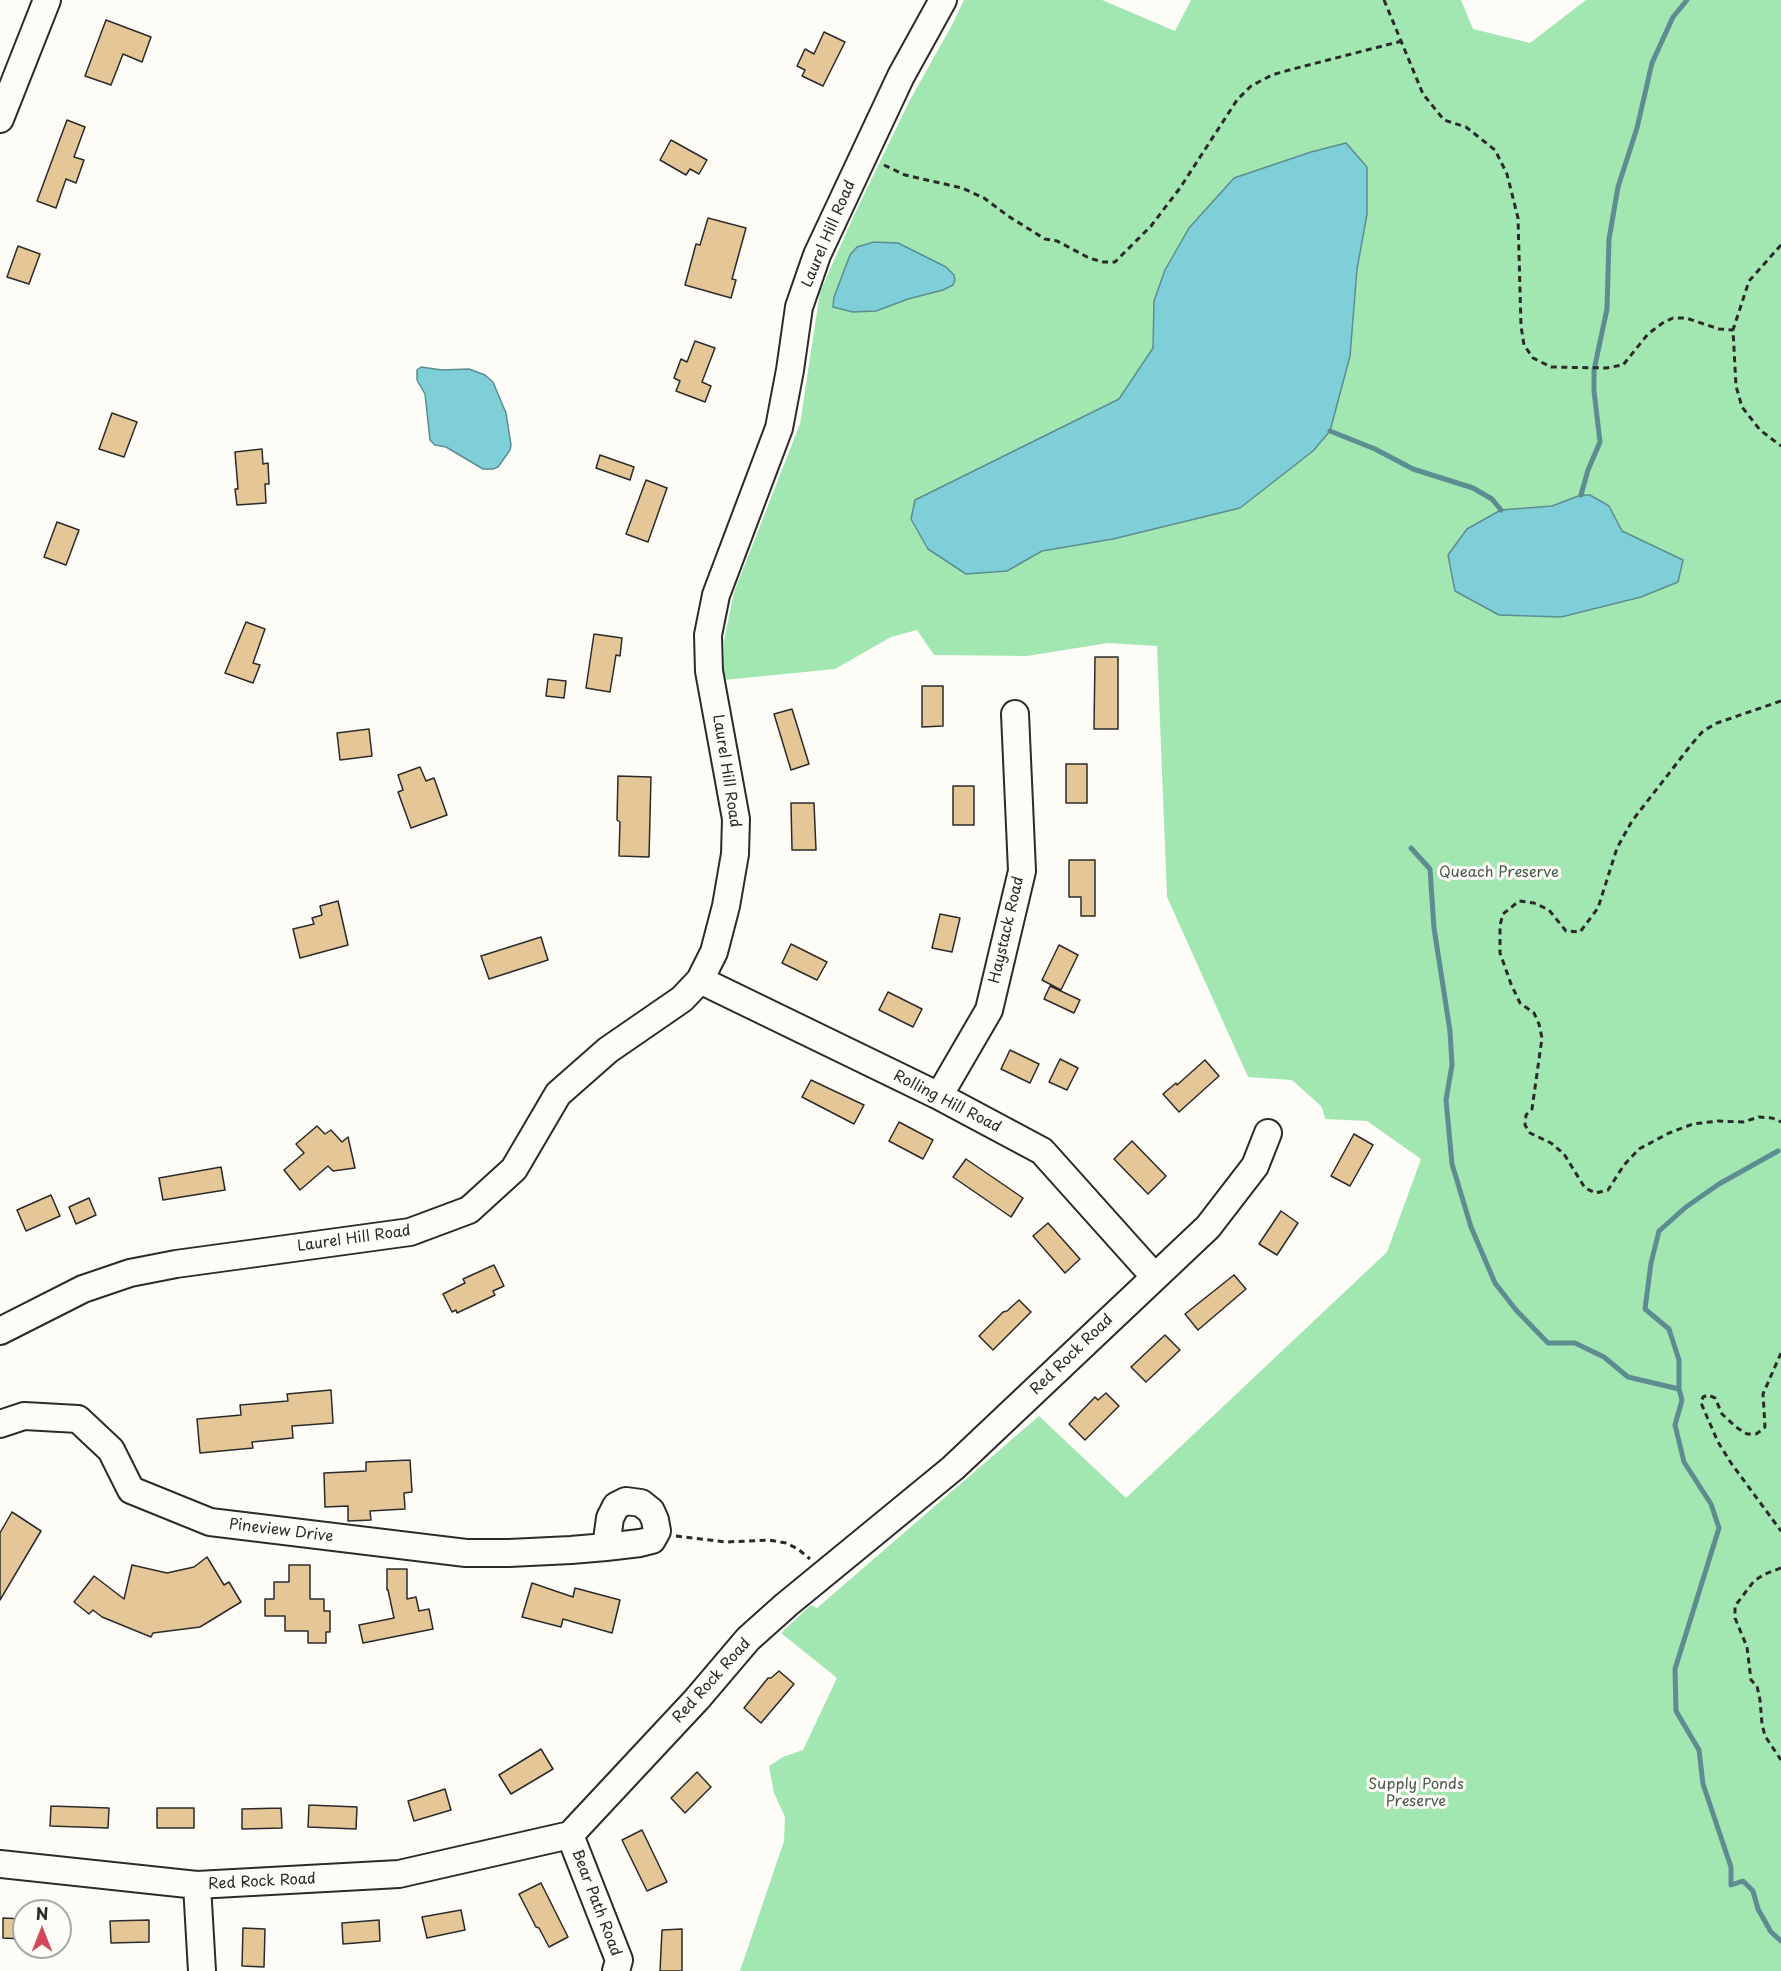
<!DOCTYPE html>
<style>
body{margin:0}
#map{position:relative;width:1781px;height:1971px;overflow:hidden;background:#fdfcf7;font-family:"Playpen Sans",sans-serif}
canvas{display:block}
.north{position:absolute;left:12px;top:1899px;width:60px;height:60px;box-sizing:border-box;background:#fdfcf7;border:2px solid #a9a8a5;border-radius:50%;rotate:0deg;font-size:16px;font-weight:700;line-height:24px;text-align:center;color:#2b2b2b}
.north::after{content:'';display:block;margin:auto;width:21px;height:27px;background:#d1495b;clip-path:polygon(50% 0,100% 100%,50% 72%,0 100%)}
</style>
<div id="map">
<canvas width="1781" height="1971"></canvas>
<div class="north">N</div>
</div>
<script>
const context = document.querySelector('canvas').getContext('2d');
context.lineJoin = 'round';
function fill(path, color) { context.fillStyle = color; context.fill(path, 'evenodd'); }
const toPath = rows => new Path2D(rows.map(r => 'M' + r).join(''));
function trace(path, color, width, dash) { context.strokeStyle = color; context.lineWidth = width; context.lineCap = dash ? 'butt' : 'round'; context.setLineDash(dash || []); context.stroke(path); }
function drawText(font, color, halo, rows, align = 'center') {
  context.font = font + ' "Playpen Sans",sans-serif'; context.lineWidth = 6; context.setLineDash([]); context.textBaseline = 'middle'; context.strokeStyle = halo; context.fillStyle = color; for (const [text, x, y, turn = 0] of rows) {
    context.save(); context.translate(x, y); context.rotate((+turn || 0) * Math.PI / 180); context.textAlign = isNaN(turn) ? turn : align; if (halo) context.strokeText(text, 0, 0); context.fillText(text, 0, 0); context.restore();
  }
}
fill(toPath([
 [964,0,1102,0,1175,31,1191,0,1461,0,1473,29,1530,43,1586,0,1781,0,1781,1971,740,1971,784,1841,785,1817,774,1793,769,1766,783,1757,803,1750,837,1678,781,1633,811,1605,817,1608,1039,1416,1126,1498,1387,1252,1421,1159,1367,1121,1325,1119,1322,1107,1292,1080,1248,1077,1167,897,1157,646,1108,643,1027,656,934,655,917,630,891,637,835,669,724,680,724,640,734,592,800,424,820,292,855,213,910,100,952,25]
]), '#a2e6b1');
const water = toPath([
 [1346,143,1367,167,1367,214,1357,269,1350,356,1330,431,1313,451,1240,508,1113,539,1042,551,1007,571,966,574,928,549,911,519,915,500,1119,399,1153,348,1154,301,1165,270,1189,228,1234,178,1311,152,1346,143],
 [874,242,898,243,946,267,954,275,955,280,953,285,943,290,908,299,876,311,853,312,833,307,834,297,850,255,857,247,874,242],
 [421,367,442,370,469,369,485,375,493,382,506,413,511,445,510,450,498,467,493,469,483,469,446,447,435,445,430,440,425,394,417,380,417,370,421,367],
 [1581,495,1590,495,1609,506,1622,531,1683,560,1678,582,1641,597,1561,617,1499,615,1455,591,1448,555,1467,529,1501,510,1552,506,1581,495]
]);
fill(water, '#7ecfd7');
trace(water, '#5d8d92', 1.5);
trace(toPath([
 [1330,431,1375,449,1413,469,1473,488,1492,499,1501,510],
 [1581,495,1588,470,1600,442,1594,391,1594,370,1607,309,1609,239,1618,187,1637,128,1652,63,1673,17,1687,0],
 [1411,848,1430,869,1434,928,1450,1031,1452,1065,1446,1100,1452,1164,1471,1227,1495,1283,1516,1310,1548,1343,1575,1343,1604,1357,1628,1377,1679,1389,1682,1400,1675,1425,1684,1462,1711,1504,1719,1528,1675,1669,1676,1711,1699,1750,1703,1784,1731,1867,1731,1885,1743,1881,1753,1891,1758,1909,1771,1932,1781,1941],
 [1679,1389,1679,1360,1669,1329,1645,1309,1651,1263,1659,1231,1686,1207,1719,1184,1778,1151]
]), '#5d8d92', 5);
const building = toPath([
 [106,20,151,37,142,62,123,54,111,85,85,76,106,20],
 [824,32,845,42,823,86,802,76,805,70,797,66,805,49,814,54,824,32],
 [67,120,85,127,74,157,84,160,76,183,66,179,56,208,37,201,67,120],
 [671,140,707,160,699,174,690,169,686,175,660,160,671,140],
 [708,218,746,228,732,279,736,280,731,298,685,285,696,244,700,245,708,218],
 [18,246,40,254,29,284,7,277,18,246],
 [695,341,715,348,702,382,711,386,705,402,676,391,680,381,674,378,681,359,687,362,695,341],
 [112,413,137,422,124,457,99,449,112,413],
 [262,449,263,464,268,463,269,484,265,484,266,503,237,505,235,489,238,489,235,452,262,449],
 [600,455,634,467,630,480,596,468,600,455],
 [646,480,667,488,648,542,626,534,646,480],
 [57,522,79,530,66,565,44,557,57,522],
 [246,622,265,629,253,663,260,665,253,683,225,673,246,622],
 [594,634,622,638,620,656,616,655,610,692,586,688,594,634],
 [1095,657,1118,657,1118,729,1094,729,1095,657],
 [548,679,566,681,564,698,546,696,548,679],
 [922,686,943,686,943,726,922,727,922,686],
 [792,709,809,764,791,770,774,714,792,709],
 [369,729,372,756,340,760,337,733,369,729],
 [1066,764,1087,764,1087,803,1066,803,1066,764],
 [420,767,426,781,434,778,447,815,411,828,398,792,403,790,398,775,420,767],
 [618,776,651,777,649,857,619,856,620,822,617,820,618,776],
 [953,786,974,786,974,825,953,825,953,786],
 [791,803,814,803,816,850,792,850,791,803],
 [1069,860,1095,860,1095,916,1081,916,1081,897,1069,897,1069,860],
 [338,901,348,945,300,958,293,929,314,924,312,918,322,915,320,906,338,901],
 [940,914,960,918,952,952,932,948,940,914],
 [541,937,548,960,489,979,481,956,541,937],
 [791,944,827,962,817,980,782,963,791,944],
 [1059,945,1078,955,1061,990,1042,980,1059,945],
 [1050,986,1080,1000,1074,1013,1044,999,1050,986],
 [888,992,922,1009,913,1027,879,1010,888,992],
 [1010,1050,1039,1064,1030,1083,1001,1069,1010,1050],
 [1060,1059,1078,1068,1067,1090,1049,1082,1060,1059],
 [1205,1060,1219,1076,1179,1112,1163,1094,1176,1083,1177,1085,1205,1060],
 [811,1080,864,1105,854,1124,802,1097,811,1080],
 [899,1122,933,1140,923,1159,889,1141,899,1122],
 [317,1126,325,1134,331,1130,342,1142,348,1137,355,1168,333,1171,328,1166,300,1190,284,1170,304,1153,296,1144,317,1126],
 [1354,1134,1373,1145,1350,1186,1331,1176,1354,1134],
 [1132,1141,1166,1176,1148,1194,1114,1159,1132,1141],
 [966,1159,1023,1198,1011,1217,953,1177,966,1159],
 [221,1167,225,1190,163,1200,159,1178,221,1167],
 [51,1195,60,1216,26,1231,17,1210,51,1195],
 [89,1198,96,1215,76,1224,69,1207,89,1198],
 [1281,1211,1298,1223,1277,1255,1259,1244,1281,1211],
 [1048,1223,1080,1259,1065,1273,1033,1236,1048,1223],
 [494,1265,504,1286,493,1291,495,1295,457,1313,456,1310,452,1312,443,1294,465,1283,463,1279,494,1265],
 [1234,1275,1246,1289,1198,1330,1185,1314,1234,1275],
 [1019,1300,1031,1312,993,1350,979,1336,1003,1312,1007,1311,1019,1300],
 [1165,1335,1180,1350,1146,1382,1131,1367,1165,1335],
 [331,1390,333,1423,292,1426,293,1438,252,1442,253,1448,200,1453,197,1419,241,1415,240,1405,288,1401,287,1394,331,1390],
 [1106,1393,1119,1406,1085,1440,1069,1424,1095,1397,1098,1400,1106,1393],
 [410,1460,412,1492,404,1493,405,1509,370,1511,371,1520,348,1521,348,1506,325,1507,324,1473,366,1471,366,1462,410,1460],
 [12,1512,41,1531,0,1600,0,1533,12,1512],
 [207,1557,224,1585,229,1582,241,1602,200,1627,153,1633,151,1637,102,1617,93,1610,89,1614,74,1602,94,1576,124,1599,132,1565,167,1573,194,1567,207,1557],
 [289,1565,310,1565,310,1599,324,1599,324,1611,330,1611,330,1632,326,1632,326,1643,308,1643,308,1631,285,1631,285,1616,265,1616,265,1599,274,1599,274,1582,289,1582,289,1565],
 [387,1569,407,1569,407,1599,416,1597,419,1611,429,1609,433,1629,363,1643,359,1625,394,1618,388,1590,387,1590,387,1569],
 [532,1583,573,1597,575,1588,620,1600,612,1633,563,1619,561,1627,522,1617,532,1583],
 [779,1671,794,1684,761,1723,744,1708,768,1678,771,1678,779,1671],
 [541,1749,553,1769,511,1794,499,1775,541,1749],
 [697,1772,711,1787,685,1813,671,1798,697,1772],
 [445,1789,451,1810,414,1821,408,1801,445,1789],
 [309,1805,357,1807,356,1829,308,1827,309,1805],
 [51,1806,109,1808,108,1828,50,1826,51,1806],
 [157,1808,194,1808,194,1828,157,1828,157,1808],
 [281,1808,282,1828,242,1829,242,1809,281,1808],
 [642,1830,667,1882,647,1891,622,1840,642,1830],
 [541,1883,568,1937,549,1947,539,1928,536,1927,519,1894,541,1883],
 [461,1910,465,1930,427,1938,422,1917,461,1910],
 [3,1918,24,1919,24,1939,3,1938,3,1918],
 [149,1920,149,1942,111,1943,110,1921,149,1920],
 [379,1920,380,1941,343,1944,342,1923,379,1920],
 [243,1928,265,1929,264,1967,242,1966,243,1928],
 [682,1929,682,1971,660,1971,662,1930,682,1929]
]);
fill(building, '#e4c697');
trace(building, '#2b2b2b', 1.5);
const minor = toPath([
 [0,119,47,0],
 [700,980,939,1096,1042,1151,1154,1276],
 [939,1096,989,1010,1022,871,1015,714],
 [0,1331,83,1289,130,1273,176,1264,410,1232,469,1210,514,1169,558,1094,608,1050,682,999,700,980,714,952,726,906,735,854,736,819,709,671,708,635,716,595,779,428,790,370,799,307,817,255,901,76,943,0],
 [0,1424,24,1416,78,1419,111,1450,131,1490,210,1522,466,1553,509,1553,571,1550,606,1547,640,1543,652,1540,657,1531,655,1520,651,1511,641,1503,626,1501,616,1506,610,1518,606,1547],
 [570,1835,619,1960,616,1971],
 [0,1864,197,1885,399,1874,570,1835,697,1699,748,1639,786,1605,953,1468,1208,1227,1255,1166,1268,1133],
 [197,1885,202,1971]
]);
trace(minor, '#2b2b2b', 30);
trace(toPath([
 [1384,0,1423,94,1444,120,1466,127,1495,150,1507,174,1518,218,1521,326,1524,345,1533,358,1551,367,1606,368,1623,365,1648,334,1664,322,1673,318,1686,318,1719,329,1733,330],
 [884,165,905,175,962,188,984,198,1008,216,1045,239,1057,241,1089,258,1103,262,1115,262,1151,226,1180,188,1237,100,1251,86,1272,75,1293,69,1402,41],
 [1781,245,1749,281,1733,330,1736,386,1742,407,1760,430,1781,446],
 [1781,701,1717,723,1703,731,1691,745,1632,821,1617,848,1598,908,1580,932,1566,931,1549,910,1534,903,1519,901,1503,914,1500,925,1500,953,1511,984,1520,1003,1534,1013,1539,1024,1542,1038,1532,1109,1526,1115,1525,1125,1530,1133,1551,1143,1564,1154,1585,1188,1596,1193,1608,1190,1624,1165,1639,1149,1669,1133,1693,1124,1718,1121,1743,1122,1759,1117,1772,1118,1781,1122],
 [1781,1353,1763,1394,1765,1427,1762,1430,1756,1434,1747,1434,1736,1427,1722,1414,1715,1398,1708,1395,1703,1397,1701,1403,1718,1442,1731,1463,1781,1531],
 [676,1536,726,1542,769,1540,786,1543,798,1549,810,1559],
 [1781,1568,1765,1574,1754,1581,1735,1606,1735,1618,1747,1647,1751,1680,1757,1686,1760,1700,1762,1724,1765,1736,1781,1760]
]), '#2b2b2b', 3, [6, 4.5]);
trace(minor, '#fdfcf7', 26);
drawText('15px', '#2b2b2b', '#fdfcf7', [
 ["Laurel Hill Road",829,234,-67],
 ["Laurel Hill Road",726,771,81],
 ["Haystack Road",1007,930,-77],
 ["Rolling Hill Road",947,1102,27],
 ["Laurel Hill Road",354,1239,-8],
 ["Red Rock Road",1072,1355,-44],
 ["Pineview Drive",281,1531,7],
 ["Red Rock Road",712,1681,-48],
 ["Red Rock Road",262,1882,-3],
 ["Bear Path Road",596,1903,69]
]);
drawText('15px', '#495a4c', '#fdfcf7', [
 ["Queach Preserve",1499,873],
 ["Supply Ponds",1416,1785],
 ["Preserve",1416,1802]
]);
</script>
